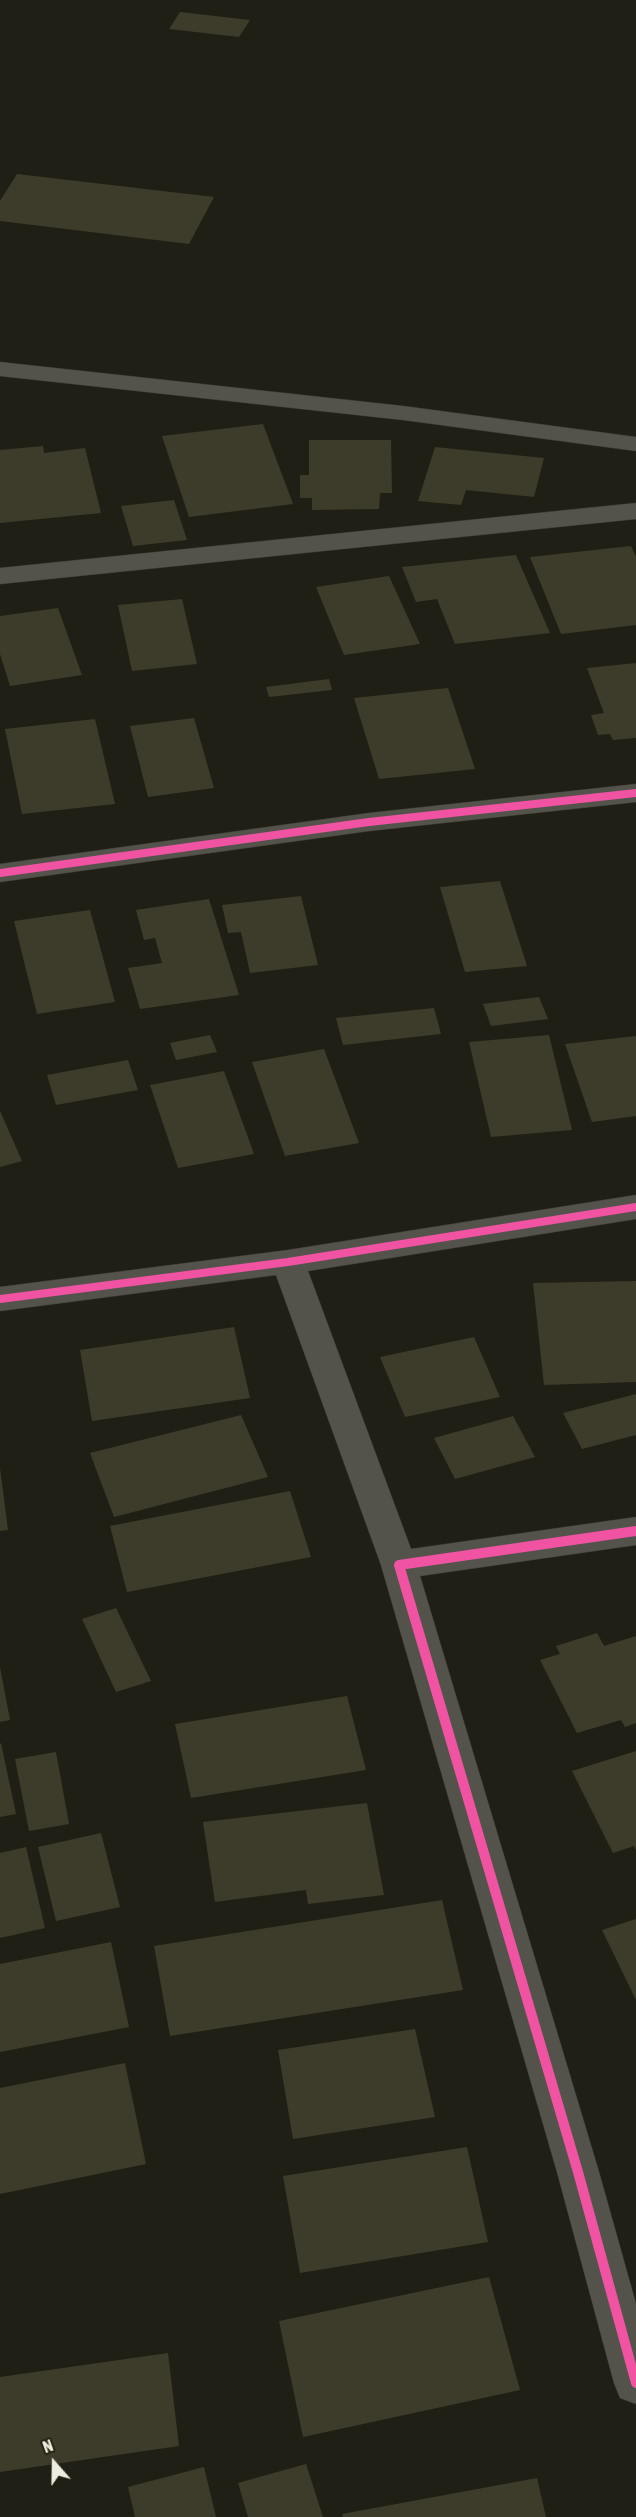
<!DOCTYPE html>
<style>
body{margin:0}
#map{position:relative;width:636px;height:2517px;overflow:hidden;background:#201f15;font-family:"Asap Condensed",sans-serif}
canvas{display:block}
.north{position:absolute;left:24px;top:2433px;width:60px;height:60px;-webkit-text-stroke:4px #242311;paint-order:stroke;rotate:340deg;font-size:16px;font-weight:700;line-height:24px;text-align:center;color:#edede1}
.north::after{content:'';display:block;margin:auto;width:21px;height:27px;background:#edede1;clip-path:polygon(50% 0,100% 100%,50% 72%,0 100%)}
</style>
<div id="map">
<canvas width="636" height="2517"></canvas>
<div class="north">N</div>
</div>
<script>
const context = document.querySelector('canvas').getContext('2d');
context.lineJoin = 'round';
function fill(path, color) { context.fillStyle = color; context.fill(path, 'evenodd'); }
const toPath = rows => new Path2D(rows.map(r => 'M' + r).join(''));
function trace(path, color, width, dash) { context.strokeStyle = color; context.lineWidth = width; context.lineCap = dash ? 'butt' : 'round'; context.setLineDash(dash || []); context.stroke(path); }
fill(toPath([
 [180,12,250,20,239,37,169,29],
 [17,174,214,197,189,244,0,221,0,201],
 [263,424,293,504,189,517,162,436],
 [309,440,391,440,392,493,380,493,379,509,312,510,312,498,300,498,300,475,309,475],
 [43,446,44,453,85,448,101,513,0,523,0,450],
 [435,447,544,458,534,497,466,490,461,505,418,501],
 [174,500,187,540,133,546,121,506],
 [631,546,636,557,636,625,561,634,530,557],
 [516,555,550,633,455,644,437,599,416,602,402,567],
 [389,576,420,644,344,655,316,587],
 [182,599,197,664,132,671,118,605],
 [58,608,82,675,10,686,0,654,0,616],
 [636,663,636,738,613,740,610,734,598,735,591,715,604,713,587,668],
 [329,679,332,690,269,697,266,687],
 [448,688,475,769,379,779,354,698],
 [194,718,214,788,148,797,130,726],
 [95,719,115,804,22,814,5,729],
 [500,881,527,966,465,972,440,887],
 [301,896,318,965,250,973,241,932,228,933,222,905],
 [209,899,239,995,140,1009,128,968,162,963,155,938,144,940,136,910],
 [90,910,115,1002,37,1014,14,921],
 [539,997,548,1019,491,1026,483,1004],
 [434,1008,441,1034,343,1045,336,1018],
 [210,1035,217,1052,176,1060,170,1043],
 [549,1035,572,1130,491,1137,469,1042],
 [636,1036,636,1116,592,1122,565,1044],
 [324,1049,359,1143,285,1156,252,1062],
 [128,1060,138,1090,56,1105,47,1075],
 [224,1071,254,1154,178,1168,150,1085],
 [0,1111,22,1161,0,1167],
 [636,1281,636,1382,544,1385,533,1283],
 [234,1327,250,1398,92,1421,80,1350],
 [474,1337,500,1397,405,1417,380,1357],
 [636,1394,636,1435,582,1449,563,1413],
 [241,1415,268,1477,114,1517,90,1453],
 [513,1416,535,1457,455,1479,434,1438],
 [0,1468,8,1530,0,1531],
 [290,1491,311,1557,127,1592,110,1526],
 [116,1608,151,1681,116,1692,82,1619],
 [597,1633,604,1646,636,1636,636,1723,625,1727,621,1720,577,1733,540,1660,560,1654,556,1646],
 [0,1667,10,1720,0,1722],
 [347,1696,366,1770,191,1798,175,1724],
 [1,1743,16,1814,0,1817,0,1744],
 [636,1751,636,1850,634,1846,613,1853,572,1771],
 [56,1752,69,1824,29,1831,15,1759],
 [367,1803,384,1895,308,1904,306,1890,215,1902,203,1822],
 [101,1833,120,1907,56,1921,38,1847],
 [26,1847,45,1928,0,1938,0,1853],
 [442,1900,463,1990,170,2036,154,1946],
 [636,1919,636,2000,602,1930],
 [111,1942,129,2027,0,2052,0,1964],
 [415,2029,435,2117,293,2139,278,2050],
 [125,2063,146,2164,0,2194,0,2088],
 [467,2147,488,2242,300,2273,283,2176],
 [489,2277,520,2390,303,2437,279,2321],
 [168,2353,179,2446,0,2472,0,2377],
 [306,2464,323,2517,248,2517,238,2483],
 [204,2467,216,2517,135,2517,128,2487],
 [537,2478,546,2517,343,2517,342,2514]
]), '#3d3c2a');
const minor = toPath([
 [0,362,403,406,636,437,636,451,403,420,0,376,0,362],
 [636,503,636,519,0,584,0,568,636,503],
 [636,784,636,802,369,831,0,882,0,864,369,813,636,784],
 [636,1195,636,1219,308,1271,411,1549,636,1517,636,1545,420,1576,599,2172,636,2304,636,2404,620,2398,614,2383,557,2172,381,1565,276,1275,0,1311,0,1287,288,1250,636,1195]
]);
trace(minor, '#3a3a32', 1);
fill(minor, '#53534b');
trace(toPath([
 [0,873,369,822,636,793],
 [0,1299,288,1262,636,1207]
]), '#f153a3', 8);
trace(toPath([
 [636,1531,399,1565,578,2172,636,2383]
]), '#f153a3', 10);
</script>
